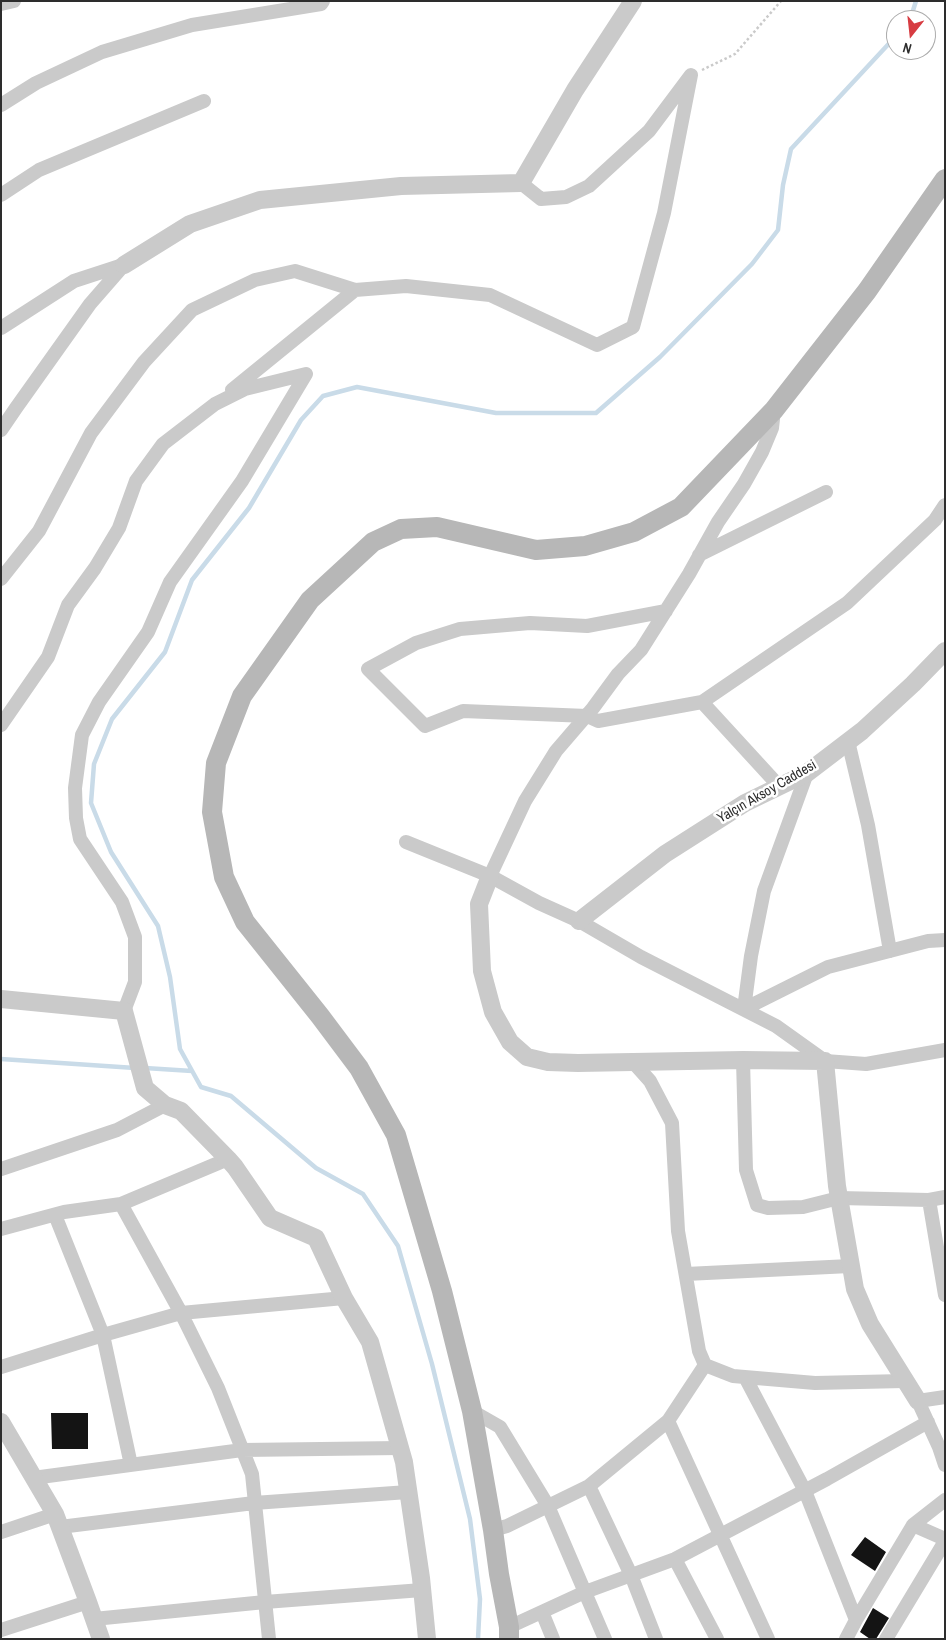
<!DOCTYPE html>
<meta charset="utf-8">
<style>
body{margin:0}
#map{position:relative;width:946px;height:1640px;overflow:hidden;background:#fff;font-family:"Archivo Narrow",sans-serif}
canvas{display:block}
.frame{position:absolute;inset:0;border:2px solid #2d2d2d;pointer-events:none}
.north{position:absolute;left:886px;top:10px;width:50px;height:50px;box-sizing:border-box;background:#fff;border:1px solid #ababab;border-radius:50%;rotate:196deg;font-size:14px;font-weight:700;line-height:20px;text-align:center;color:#2d2d2d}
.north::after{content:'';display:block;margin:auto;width:18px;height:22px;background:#d73c42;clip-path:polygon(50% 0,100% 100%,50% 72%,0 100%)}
</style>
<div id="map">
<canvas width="946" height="1640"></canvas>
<div class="frame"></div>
<div class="north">N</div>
</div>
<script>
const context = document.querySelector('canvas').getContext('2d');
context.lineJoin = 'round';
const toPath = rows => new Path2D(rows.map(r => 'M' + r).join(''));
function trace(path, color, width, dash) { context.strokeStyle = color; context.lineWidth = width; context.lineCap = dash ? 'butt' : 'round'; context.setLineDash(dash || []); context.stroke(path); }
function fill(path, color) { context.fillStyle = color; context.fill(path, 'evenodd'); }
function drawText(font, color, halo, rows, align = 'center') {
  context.font = font + ' "Archivo Narrow",sans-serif'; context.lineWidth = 5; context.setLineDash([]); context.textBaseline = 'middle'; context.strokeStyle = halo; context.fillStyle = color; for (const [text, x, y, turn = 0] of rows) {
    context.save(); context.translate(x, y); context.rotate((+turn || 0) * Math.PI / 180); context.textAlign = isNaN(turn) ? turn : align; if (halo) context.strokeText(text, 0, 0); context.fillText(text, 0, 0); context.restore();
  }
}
trace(toPath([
 [910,20,916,1],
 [1,1059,135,1068],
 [145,1068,192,1071],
 [478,1639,480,1599,470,1519,432,1364,398,1246,363,1194,316,1168,231,1096,201,1087,180,1049,170,977,158,926,111,852,91,803,94,764,112,719,165,652,192,580,249,508,301,420,323,396,357,387,496,413,596,413,660,357,752,264,778,230,783,185,791,149,896,36]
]), '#c9dbe8', 4.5);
fill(toPath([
 [51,1413,88,1413,88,1449,52,1449],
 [865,1537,886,1552,875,1571,851,1555],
 [873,1608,889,1618,876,1639,870,1639,860,1632]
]), '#141414');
trace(toPath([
 [702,70,735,54,781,1]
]), '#cacaca', 2.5, [2.5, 2.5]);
trace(toPath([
 [1,4,14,1],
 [1,105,36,83,102,52,192,25,321,4,323,1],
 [1,195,39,170,204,101],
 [1,328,74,281,123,265],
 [232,390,355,290,406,286,490,295,597,345,633,327,664,213,691,75,649,131,589,186,566,197,541,199,521,183],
 [1,430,16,408,90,304,124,265],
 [699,555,826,492],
 [1,579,39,531,91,433,144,362,192,310,255,280,295,271,355,290],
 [666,611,587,626,530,623,460,629,416,643,368,669,425,726,463,711,587,716,598,721,702,702,779,786],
 [702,702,847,603,935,520,945,505],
 [1,725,48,657,68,605,95,568,119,528,136,481,163,444,215,404,245,389,306,374,242,481,170,582,148,632,99,702,82,735,75,788,76,818,80,839,122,902,135,937,135,982,124,1011],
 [848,741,868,825,890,951],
 [406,842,490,876,539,903,579,921,641,957,776,1026,825,1061,866,1064,945,1050],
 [490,876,525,801,556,751,593,708,618,674,641,650,689,574,718,522,744,484,762,452,772,428,774,410],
 [744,1009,751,956,764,891,807,773],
 [744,1009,828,967,928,941,945,940],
 [743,1060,746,1170,757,1205,768,1208,803,1207,839,1198,929,1200,945,1197],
 [633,1062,650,1081,672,1123,678,1231,699,1351,705,1365,733,1376,815,1383,904,1381],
 [1,1169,117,1130,165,1105],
 [929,1200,945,1295],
 [121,1204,181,1313,218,1388,252,1474,269,1639],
 [55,1215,103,1335,131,1465],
 [1,1229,64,1212,121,1204,228,1159],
 [686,1274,850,1266],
 [1,1367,103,1335,181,1313,344,1298],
 [745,1377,805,1491,856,1620],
 [945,1397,918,1401,939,1447,945,1465],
 [472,1411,500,1427,548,1506,605,1639],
 [668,1421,768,1639],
 [33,1478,242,1450,400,1448],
 [589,1486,631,1575,656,1639],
 [913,1525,945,1500],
 [60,1527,254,1503,408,1492],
 [493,1530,507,1526,589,1486,668,1421,705,1365],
 [1,1532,55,1514],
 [675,1559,717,1639],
 [542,1612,553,1639],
 [94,1619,265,1602,422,1590],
 [509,1627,585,1592,675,1559,827,1479,928,1422],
 [1,1630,88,1602],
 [846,1639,856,1620,913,1525,945,1539],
 [886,1639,945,1541]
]), '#cacaca', 14);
trace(toPath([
 [124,265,190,224,260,200,401,186,521,183,575,90,633,1],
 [490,876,479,904,482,971,493,1012,510,1042,527,1057,548,1062,578,1063,743,1060,825,1061,837,1186,855,1289,870,1324,918,1401],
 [579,921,665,854,745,803,807,773,862,731,913,684,945,651],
 [1,999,124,1011,145,1088,165,1105,181,1111,228,1159,235,1167,270,1218,316,1238,344,1298,370,1342,404,1462,421,1578,427,1639],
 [1,1422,55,1514,88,1602,101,1639]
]), '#cacaca', 18);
trace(toPath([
 [509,1639,509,1627,499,1574,493,1530,472,1411,442,1291,396,1135,359,1068,320,1016,245,922,224,877,212,812,216,763,242,696,310,600,373,542,401,529,437,527,536,550,585,546,634,532,681,507,774,410,867,291,945,179]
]), '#b7b7b7', 20);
drawText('14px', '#2d2d2d', '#fff', [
 ["Yalçın Aksoy Caddesi",767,792,-30]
]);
</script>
